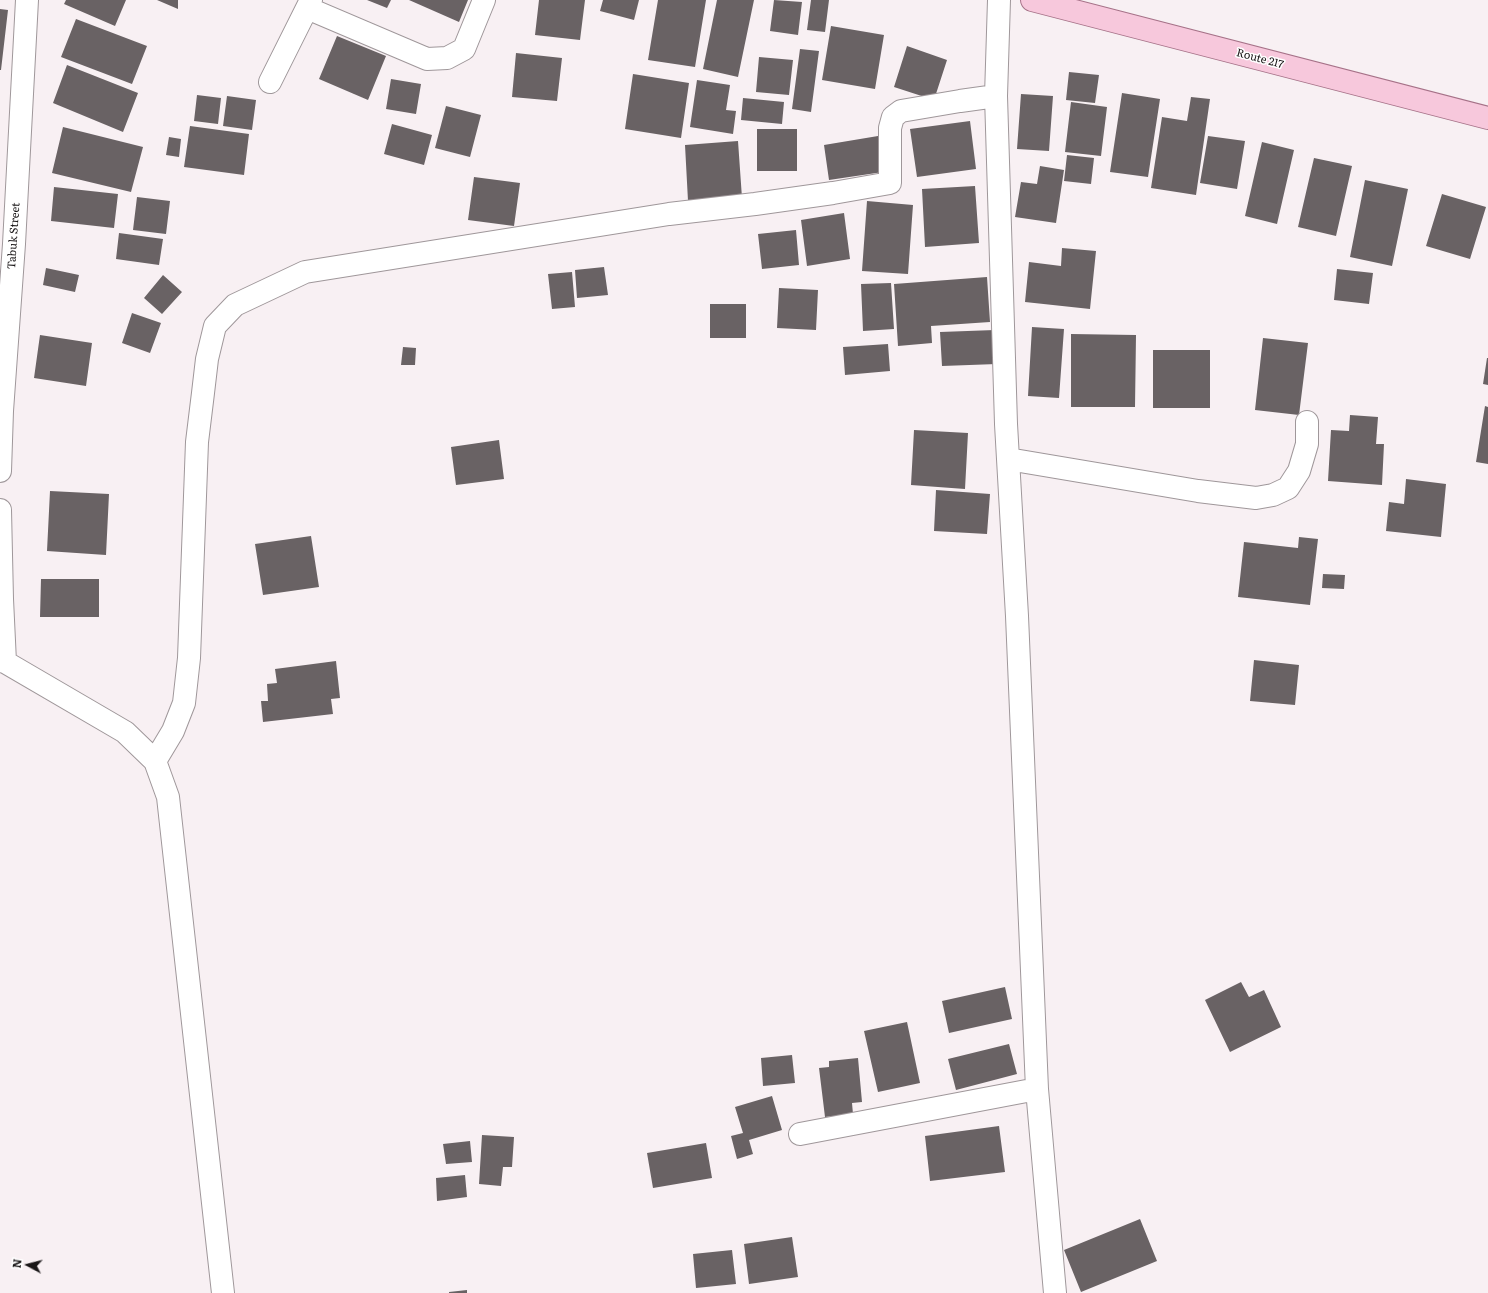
<!DOCTYPE html>
<style>
body{margin:0}
#map{position:relative;width:1488px;height:1293px;overflow:hidden;background:#f8f0f3;font-family:Literata,serif}
canvas{display:block}
.north{position:absolute;left:8px;top:1245px;width:40px;height:40px;-webkit-text-stroke:3px #fff;paint-order:stroke;rotate:277deg;font-size:11px;font-weight:700;line-height:16px;text-align:center;color:#191617}
.north::after{content:'';display:block;margin:auto;width:14px;height:18px;background:#191617;clip-path:polygon(50% 0,100% 100%,50% 72%,0 100%)}
</style>
<div id="map">
<canvas width="1488" height="1293"></canvas>
<div class="north">N</div>
</div>
<script>
const context = document.querySelector('canvas').getContext('2d');
context.lineJoin = 'round';
function fill(path, color) { context.fillStyle = color; context.fill(path, 'evenodd'); }
const toPath = rows => new Path2D(rows.map(r => 'M' + r).join(''));
function trace(path, color, width, dash) { context.strokeStyle = color; context.lineWidth = width; context.lineCap = dash ? 'butt' : 'round'; context.setLineDash(dash || []); context.stroke(path); }
function drawText(font, color, halo, rows, align = 'center') {
  context.font = font + ' Literata,serif'; context.lineWidth = 3; context.setLineDash([]); context.textBaseline = 'middle'; context.strokeStyle = halo; context.fillStyle = color; for (const [text, x, y, turn = 0] of rows) {
    context.save(); context.translate(x, y); context.rotate((+turn || 0) * Math.PI / 180); context.textAlign = isNaN(turn) ? turn : align; if (halo) context.strokeText(text, 0, 0); context.fillText(text, 0, 0); context.restore();
  }
}
fill(toPath([
 [66,0,126,0,115,26,64,4],
 [157,0,178,0,178,9],
 [367,0,391,0,387,8],
 [409,0,468,0,459,22],
 [539,0,585,0,580,40,535,35],
 [603,0,639,0,634,20,600,11],
 [658,0,706,0,695,67,648,60],
 [717,0,754,0,738,77,703,69],
 [774,0,802,2,798,35,770,31],
 [811,0,829,0,825,32,807,30],
 [0,9,8,10,1,70,0,70],
 [76,19,147,46,132,84,61,57],
 [831,26,884,35,875,89,822,80],
 [337,36,386,56,368,100,319,79],
 [907,46,947,60,934,100,894,87],
 [800,49,819,51,811,112,792,109],
 [516,53,562,58,557,101,512,97],
 [759,57,793,60,789,95,756,92],
 [67,65,138,93,123,132,53,103],
 [1069,72,1099,75,1095,103,1066,100],
 [633,74,689,83,681,138,625,129],
 [391,79,421,84,416,114,386,109],
 [697,80,730,85,726,110,736,111,733,134,690,127],
 [1122,93,1160,99,1148,177,1110,172],
 [1021,94,1053,96,1049,151,1017,149],
 [197,95,221,98,218,124,194,121],
 [227,96,256,100,252,130,223,126],
 [1191,97,1210,99,1196,195,1151,188,1162,117,1187,121],
 [743,98,784,102,782,124,741,120],
 [1071,102,1107,107,1101,156,1065,152],
 [446,106,481,115,470,157,435,148],
 [970,121,976,169,917,177,910,129],
 [392,124,432,135,424,165,384,154],
 [190,126,249,134,244,175,184,167],
 [63,127,143,147,131,192,52,173],
 [757,129,797,129,797,171,757,171],
 [878,136,883,172,829,180,824,145],
 [1208,136,1245,141,1237,189,1200,183],
 [169,137,181,139,179,157,166,155],
 [738,141,742,198,688,201,685,145],
 [1262,142,1294,150,1277,224,1245,216],
 [1067,155,1094,158,1091,184,1064,181],
 [1314,158,1352,166,1336,236,1298,227],
 [1040,166,1064,170,1056,223,1015,217,1021,182,1037,184],
 [474,177,520,183,514,226,468,220],
 [1365,180,1408,189,1392,266,1350,257],
 [975,186,979,243,925,247,922,189],
 [54,187,118,194,114,228,51,221],
 [1442,194,1486,207,1470,259,1426,246],
 [137,197,170,201,166,234,133,230],
 [867,201,913,205,908,274,862,271],
 [844,213,850,259,807,266,801,220],
 [796,230,799,265,762,269,758,234],
 [119,233,163,239,159,265,116,259],
 [1062,248,1096,251,1090,309,1025,302,1029,262,1061,266],
 [604,267,608,295,577,298,575,270],
 [46,268,79,275,75,292,43,285],
 [1337,269,1373,273,1369,304,1334,300],
 [572,272,575,307,552,309,548,274],
 [163,275,182,292,162,314,144,298],
 [987,277,990,322,931,326,932,343,898,346,894,284],
 [891,283,894,329,863,331,861,284],
 [779,288,818,290,816,330,777,328],
 [710,304,746,304,746,338,710,338],
 [132,313,161,323,150,353,122,343],
 [1032,327,1064,329,1059,398,1028,396],
 [995,330,997,364,942,366,940,332],
 [1071,334,1136,335,1135,407,1071,407],
 [40,335,92,343,86,386,34,378],
 [1263,338,1308,343,1299,415,1255,410],
 [888,344,890,371,845,375,843,347],
 [403,347,416,348,415,365,401,365],
 [1153,350,1210,350,1210,408,1153,408],
 [1487,358,1488,358,1488,385,1483,384],
 [1485,406,1488,407,1488,464,1476,462],
 [1350,415,1378,417,1376,444,1384,444,1382,485,1328,481,1331,430,1349,431],
 [914,430,968,433,965,489,911,485],
 [499,440,504,479,456,485,451,447],
 [1406,479,1446,484,1441,537,1386,531,1389,502,1404,504],
 [936,490,990,494,987,534,934,531],
 [50,491,109,494,106,555,47,551],
 [311,536,319,587,263,595,255,544],
 [1299,537,1318,539,1310,605,1238,597,1244,542,1298,548],
 [1323,574,1345,575,1344,589,1322,588],
 [41,579,99,579,99,617,40,617],
 [1254,660,1299,665,1295,705,1250,701],
 [336,661,340,698,331,699,333,714,263,722,261,701,268,701,267,684,277,683,275,669],
 [1241,982,1249,997,1264,990,1281,1027,1230,1052,1205,1000],
 [1005,987,1012,1019,949,1033,942,1001],
 [907,1022,920,1083,878,1092,864,1031],
 [1009,1044,1017,1074,956,1090,948,1059],
 [792,1055,795,1083,763,1086,761,1058],
 [858,1058,862,1102,852,1103,853,1114,825,1117,819,1068,829,1067,829,1061],
 [772,1096,782,1130,749,1140,753,1154,737,1159,731,1136,743,1133,735,1107],
 [999,1126,1005,1172,930,1181,925,1136],
 [482,1135,514,1137,512,1167,503,1167,501,1186,479,1184],
 [470,1141,472,1162,446,1164,443,1144],
 [706,1143,712,1178,653,1188,647,1153],
 [465,1175,467,1197,437,1201,436,1178],
 [1140,1219,1157,1261,1081,1292,1064,1250],
 [792,1237,798,1277,749,1284,744,1244],
 [732,1250,736,1284,696,1288,693,1254],
 [467,1290,467,1293,449,1293,449,1292]
]), '#696264');
const street = toPath([
 [999,0,996,96,1006,424,1017,616,1037,1089,1055,1293],
 [307,8,427,59,447,58,464,49,484,0],
 [270,82,311,0],
 [1008,459,1198,491,1256,498,1273,495,1288,488,1299,471,1307,444,1307,422],
 [0,471,2,411,14,244,27,0],
 [0,510,2,599,5,662],
 [0,661,5,662,125,732,155,761,168,797,223,1293],
 [155,761,173,731,184,703,189,658,197,442,203,393,207,359,215,326,235,305,305,272,669,214,755,204,833,193,890,183,890,128,893,117,901,111,960,101,996,96],
 [800,1134,1037,1089]
]);
const primary = toPath([
 [1032,0,1488,118]
]);
trace(street, '#9f979a', 24);
trace(primary, '#a67288', 24);
trace(street, '#fff', 22);
trace(primary, '#f7c8dc', 22);
drawText('11px', '#191617', '#fff', [
 ["Route 217",1260,59,15],
 ["Tabuk Street",14,236,-86]
]);
</script>
